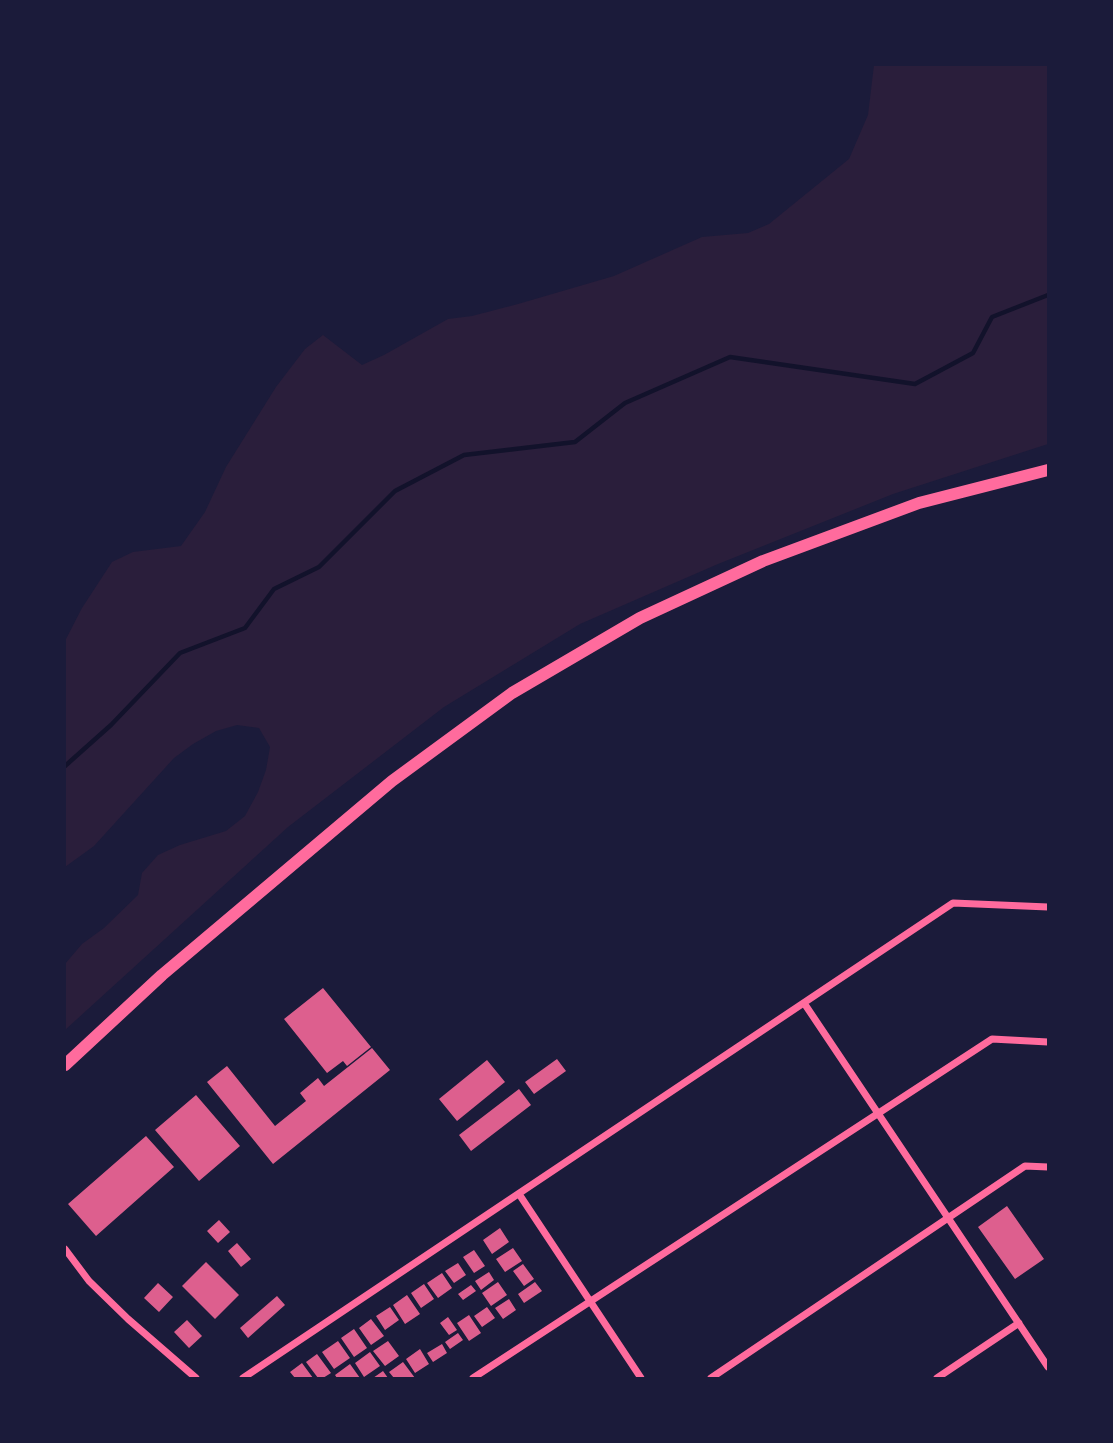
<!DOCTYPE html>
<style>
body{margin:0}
#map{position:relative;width:1113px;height:1443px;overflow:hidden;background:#1b1b3a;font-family:Georgia,serif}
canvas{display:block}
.frame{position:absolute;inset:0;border:66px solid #1b1b3a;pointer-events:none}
</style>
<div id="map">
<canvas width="1113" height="1443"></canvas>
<div class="frame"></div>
</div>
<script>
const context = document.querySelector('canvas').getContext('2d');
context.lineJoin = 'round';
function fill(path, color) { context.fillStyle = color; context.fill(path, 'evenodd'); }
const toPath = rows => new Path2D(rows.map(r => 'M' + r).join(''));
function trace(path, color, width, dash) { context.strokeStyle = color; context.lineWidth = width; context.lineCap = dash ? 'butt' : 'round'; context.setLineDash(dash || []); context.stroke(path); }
fill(toPath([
 [874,65,1048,65,1048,444,893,494,718,564,580,624,444,707,288,827,65,1030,65,964,82,944,104,928,138,895,142,873,158,855,180,845,226,831,245,816,258,792,266,770,270,747,259,728,237,725,216,731,193,744,174,758,94,846,65,867,65,641,82,608,112,562,133,552,181,546,205,512,226,467,276,387,305,349,323,335,362,365,384,355,448,319,472,316,518,304,614,276,702,237,748,233,769,224,849,159,868,115]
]), '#2a1e3b');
trace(toPath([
 [65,766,111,725,180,653,245,628,274,589,319,567,395,491,464,455,575,442,625,403,730,357,915,384,973,353,992,317,1048,295]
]), '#12122b', 4.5);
fill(toPath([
 [323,988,371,1047,347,1066,343,1061,327,1073,284,1019],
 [372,1048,390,1070,273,1164,207,1082,227,1066,275,1126,306,1101,300,1093,318,1078,324,1086],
 [557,1059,566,1071,534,1094,525,1082],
 [487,1060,505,1082,457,1121,439,1099],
 [519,1089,531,1105,471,1151,459,1135],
 [196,1095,240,1146,199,1181,155,1130],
 [146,1136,174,1167,96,1236,68,1204],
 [1007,1206,1044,1259,1015,1279,978,1227],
 [219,1220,230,1232,218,1243,207,1231],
 [500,1228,509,1242,492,1254,483,1240],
 [237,1243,251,1259,241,1267,228,1251],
 [513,1248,522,1261,505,1272,496,1259],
 [474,1250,485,1266,474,1273,463,1257],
 [206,1262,239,1295,215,1319,182,1286],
 [458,1263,466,1275,454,1283,445,1271],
 [523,1264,534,1279,524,1286,513,1271],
 [489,1272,494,1280,481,1290,475,1281],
 [442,1273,452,1288,438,1298,427,1283],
 [498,1282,507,1295,491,1306,482,1293],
 [535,1282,542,1291,524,1303,518,1294],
 [158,1283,173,1297,159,1312,144,1298],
 [424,1284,434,1299,421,1308,411,1293],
 [471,1285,476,1291,463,1300,458,1294],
 [407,1295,420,1314,405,1324,393,1305],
 [277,1296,285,1305,248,1338,240,1328],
 [509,1299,516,1310,503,1319,495,1308],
 [390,1307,399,1320,385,1330,376,1316],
 [487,1307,495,1318,482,1327,474,1316],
 [469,1315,481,1333,469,1341,457,1323],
 [448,1317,457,1330,449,1335,440,1323],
 [371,1319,384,1336,371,1345,359,1328],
 [187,1320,202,1336,189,1348,174,1332],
 [354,1329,367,1348,354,1357,341,1338],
 [458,1333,463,1340,450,1349,445,1342],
 [338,1341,350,1358,334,1369,322,1352],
 [388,1341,399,1356,385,1366,373,1351],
 [442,1344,447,1353,433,1362,427,1353],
 [420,1349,429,1364,415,1373,406,1359],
 [370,1352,380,1366,364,1377,355,1363],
 [317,1354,331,1373,323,1378,318,1378,306,1362],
 [403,1362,415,1378,394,1378,389,1372],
 [302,1363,313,1378,295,1378,290,1372],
 [350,1364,360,1378,337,1378,335,1375],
 [383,1371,388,1378,373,1378]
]), '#dd5f8e');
trace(toPath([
 [804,1003,1048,1367],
 [519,1194,641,1378],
 [65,1249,89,1281,128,1319,196,1378],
 [243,1378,953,903,1048,907],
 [473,1378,992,1039,1048,1042],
 [711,1378,1025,1166,1048,1167],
 [937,1378,1019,1323]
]), '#ff6b9d', 7);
trace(toPath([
 [65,1065,162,975,392,781,512,693,640,618,763,561,919,503,1048,470]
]), '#ff6b9d', 12);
</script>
